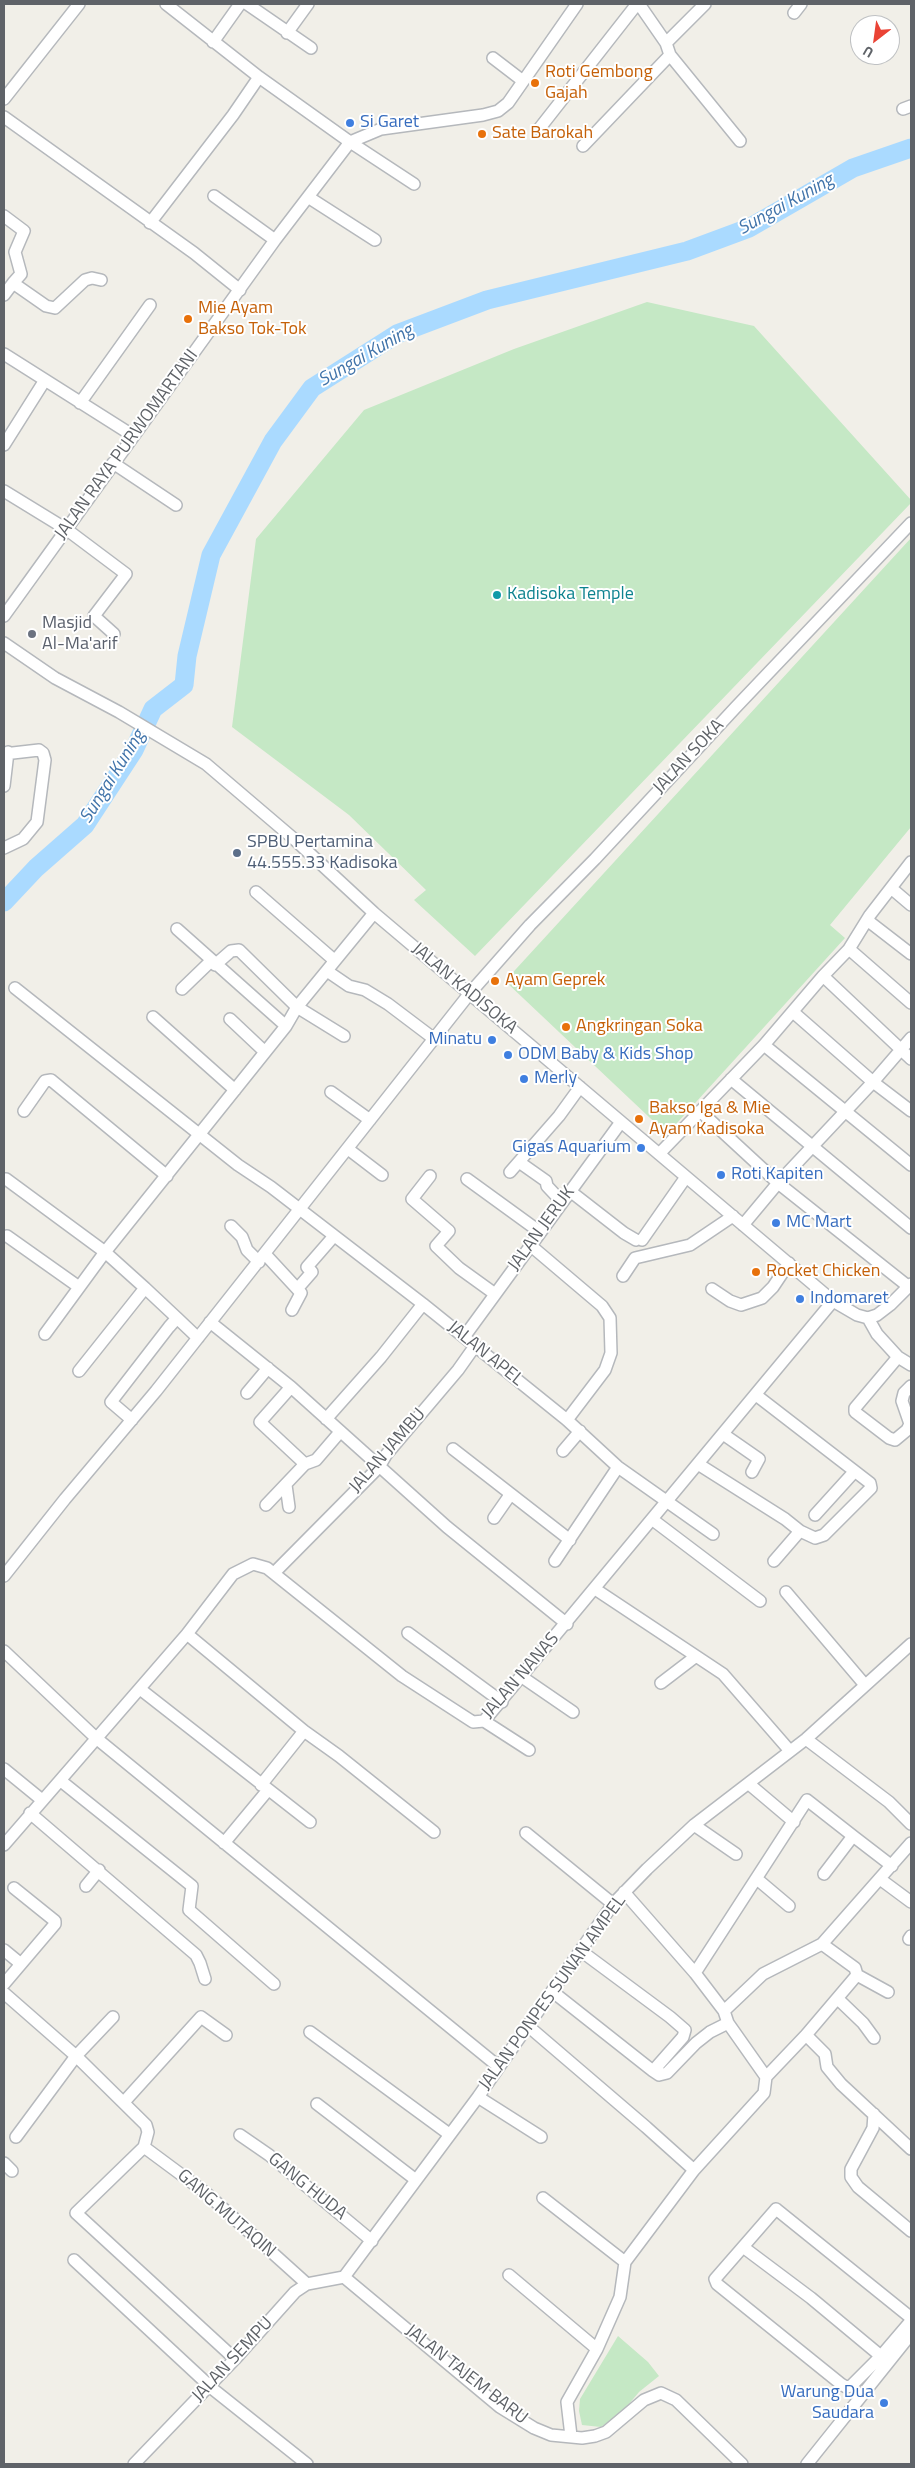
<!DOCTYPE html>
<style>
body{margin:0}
#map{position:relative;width:915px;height:2468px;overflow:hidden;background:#f1efe8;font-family:"Titillium Web",sans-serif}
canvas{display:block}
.frame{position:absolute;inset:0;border:5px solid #5f6368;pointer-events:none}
.north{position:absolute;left:850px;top:15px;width:50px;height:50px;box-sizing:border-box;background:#fff;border:1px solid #bfc1c3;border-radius:50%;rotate:210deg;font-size:14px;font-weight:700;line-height:20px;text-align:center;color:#5f6368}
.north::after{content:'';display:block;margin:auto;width:18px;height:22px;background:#ea4335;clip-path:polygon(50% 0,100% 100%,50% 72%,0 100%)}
</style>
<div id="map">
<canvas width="915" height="2468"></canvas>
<div class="frame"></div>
<div class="north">U</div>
</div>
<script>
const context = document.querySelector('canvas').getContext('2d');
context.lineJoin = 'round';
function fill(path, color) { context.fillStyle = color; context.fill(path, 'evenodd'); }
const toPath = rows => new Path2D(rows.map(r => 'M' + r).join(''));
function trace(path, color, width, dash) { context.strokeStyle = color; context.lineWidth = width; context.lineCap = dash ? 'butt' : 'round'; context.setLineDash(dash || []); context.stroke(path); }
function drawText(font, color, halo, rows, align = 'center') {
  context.font = font + ' "Titillium Web",sans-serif'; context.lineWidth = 4; context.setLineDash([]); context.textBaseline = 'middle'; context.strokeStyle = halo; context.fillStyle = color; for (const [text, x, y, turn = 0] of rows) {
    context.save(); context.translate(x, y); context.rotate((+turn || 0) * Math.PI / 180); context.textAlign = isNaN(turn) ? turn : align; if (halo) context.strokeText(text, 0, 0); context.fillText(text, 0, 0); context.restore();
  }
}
fill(toPath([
 [647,302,754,326,911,500,911,503,475,956,414,900,426,890,349,815,232,727,256,539,364,410,514,349],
 [911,538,911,827,830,925,845,938,667,1134,505,981],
 [618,2336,648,2362,659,2376,639,2392,623,2411,601,2427,582,2425,579,2411,580,2399]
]), '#c5e8c5');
trace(toPath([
 [4,902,36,868,85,825,134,750,153,709,184,685,187,656,211,555,273,441,312,388,397,334,487,300,687,251,749,228,853,168,911,148]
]), '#aadaff', 19);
const minor = toPath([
 [166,4,259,77,350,142,414,184],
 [247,4,311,48],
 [639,4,666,43,670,55,740,141],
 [794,13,801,4],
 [287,33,308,4],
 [213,42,240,4],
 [666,43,705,4],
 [493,58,523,81],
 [4,99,79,4],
 [903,109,911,106],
 [4,117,194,253,240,290],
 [539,129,637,4],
 [583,146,670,55],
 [214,196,275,240],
 [308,197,375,240],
 [4,216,24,231,15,252,21,274,13,283],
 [150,223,233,115,259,77],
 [4,295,13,283,46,306,55,308,85,280,92,278,101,280],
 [4,354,132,435],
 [80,403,150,305],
 [4,445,45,380],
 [113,463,176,505],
 [4,491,66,529,126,574,94,616,114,634],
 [4,616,275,240,350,142,381,129,483,115,498,111,508,103,577,4],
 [4,643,55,678,119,712,206,764,294,839,374,913,833,1301,857,1315,868,1318,877,1315,890,1305,911,1284],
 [4,754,39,750,43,753,45,760,37,822,23,839,4,848],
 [4,786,8,752],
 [911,862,870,915,849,949,911,1003],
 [891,888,911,905],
 [256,892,334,960],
 [867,920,911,954],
 [177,929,286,1026],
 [215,965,231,951,239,950,297,1007,344,1036],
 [327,971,349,986,365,990,388,1004,433,1038],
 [823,976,911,1059],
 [15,988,238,1165,271,1187,423,1304,567,1420,618,1467,713,1534],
 [182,989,211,961],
 [793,1012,873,1082,911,1111],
 [153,1017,235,1090],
 [230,1019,265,1052],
 [764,1045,911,1165],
 [731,1079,911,1228],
 [331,1092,370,1120],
 [24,1111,45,1081,51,1080,167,1176],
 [700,1111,778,1183,909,1287],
 [348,1149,382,1175],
 [659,1154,764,1045,823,976,849,949],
 [519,1162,546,1181,547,1186,562,1202],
 [510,1172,559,1116,580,1087],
 [430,1176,412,1199,449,1231,436,1246,459,1268,495,1294],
 [6,1179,105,1252,145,1288,79,1371],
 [467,1179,540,1232],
 [570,1191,624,1233,636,1240],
 [743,1225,778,1183,873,1082,911,1038],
 [231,1226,242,1237,247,1250,259,1262],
 [7,1236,79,1287],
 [642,1240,686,1177],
 [530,1245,602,1306,610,1318,611,1353,605,1370,567,1420],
 [265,1254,301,1293,292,1310],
 [623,1276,635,1258,690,1245,733,1216],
 [145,1288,177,1318],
 [298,1288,312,1272,307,1267,334,1236],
 [712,1289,730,1301,741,1305,762,1298,773,1287,789,1263],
 [868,1318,877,1334,898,1357,911,1365],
 [210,1322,291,1387,447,1527,567,1624],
 [45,1334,105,1252,286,1026,297,1007,374,913],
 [464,1337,621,1122],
 [898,1357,855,1408,855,1412,889,1438,895,1440,907,1430,910,1424,902,1401,904,1393,911,1386],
 [291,1387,260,1422,305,1464],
 [247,1393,268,1368],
 [326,1419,381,1357,423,1304],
 [132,1420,111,1402,169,1327,177,1318,198,1338],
 [723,1434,759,1459,752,1472],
 [453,1449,570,1540],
 [563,1451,580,1431],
 [698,1464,785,1519,800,1531,815,1538,824,1535,871,1488,870,1483,756,1395],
 [286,1485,289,1507],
 [266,1505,305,1464,316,1460,340,1432],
 [815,1515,854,1472],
 [494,1518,510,1495],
 [653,1520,760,1601],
 [555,1561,618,1467],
 [774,1561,800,1531],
 [274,1573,379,1467,386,1455,458,1370,475,1346],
 [4,1576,65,1499,156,1391,470,993,530,925,595,859,736,707,911,523],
 [595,1589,723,1674,790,1751],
 [786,1592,865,1685],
 [408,1633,502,1702],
 [187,1634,304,1731,339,1756,434,1832],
 [4,1651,96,1738,499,2067],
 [522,1677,573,1712],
 [661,1683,695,1657],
 [140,1689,310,1822],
 [484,1721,529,1750],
 [806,1739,889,1802,911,1824],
 [4,1769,42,1800],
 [61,1781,192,1886,189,1910,274,1984],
 [749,1784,794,1822],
 [261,1785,304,1731],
 [30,1813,196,1955,200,1963,205,1979],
 [694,1825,736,1854],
 [526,1833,613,1904],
 [224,1843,268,1790],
 [4,1845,187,1634,233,1574,253,1564,267,1568,402,1676,473,1722,484,1721,833,1301],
 [824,1874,853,1836,892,1866],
 [757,1879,789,1906],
 [880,1879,911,1902],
 [86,1886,99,1870],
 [909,1939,911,1936],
 [822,1944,855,1968,857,1975],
 [4,1950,21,1964],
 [695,1973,807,1800,853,1836],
 [857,1975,888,1992],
 [4,1984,55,1924,55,1921,14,1888],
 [553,1992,653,2071,683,2037,685,2030,670,2017,581,1951],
 [4,1993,76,2056,146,2125,148,2132,144,2147,76,2213,235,2359],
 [838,1999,863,2023,874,2038],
 [724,2011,763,1974,822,1944,911,1843],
 [528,2026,646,2127,694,2170],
 [310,2032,449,2134],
 [806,2035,825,2054,827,2067,841,2084,911,2149],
 [653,2071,659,2075,667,2073,696,2043,710,2032,728,2023],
 [766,2077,806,2035,857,1975],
 [478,2097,541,2137],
 [124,2102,201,2017,226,2035],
 [317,2104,416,2180],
 [874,2114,873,2128,851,2169,851,2177,858,2187,911,2231],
 [240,2135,269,2155,372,2241],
 [16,2137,76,2056,113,2017],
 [144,2147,206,2193,307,2284],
 [4,2163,12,2171],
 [543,2198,625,2262],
 [776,2209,910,2317,910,2322,881,2356,851,2386,846,2387,841,2384,717,2284,715,2279,776,2209],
 [743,2247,811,2298,888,2362],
 [74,2260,214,2390,307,2464],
 [509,2275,597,2349],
 [344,2277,478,2097,613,1904,647,1869,694,1825,806,1739,911,1644],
 [344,2277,500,2407,534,2428,551,2435,582,2438,595,2436,606,2432,644,2400,661,2393,676,2400,742,2464],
 [571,2436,567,2402,597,2349,620,2297,625,2262,694,2170,764,2093,766,2077,728,2023,724,2011,695,1973,624,1892],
 [134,2464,235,2359,295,2292,307,2284,344,2277],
 [807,2464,911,2334]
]);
trace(minor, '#b5b8bc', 14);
trace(minor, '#fff', 11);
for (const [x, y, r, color] of [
 [535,83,5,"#e8710a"],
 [350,123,5,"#3f7fe0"],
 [482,134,5,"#e8710a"],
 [188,319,5,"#e8710a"],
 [497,595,5,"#0f9aa8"],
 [32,634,5,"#6b7280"],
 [237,853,5,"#5c6f8a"],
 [495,981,5,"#e8710a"],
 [566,1027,5,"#e8710a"],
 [492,1040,5,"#3f7fe0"],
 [508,1055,5,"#3f7fe0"],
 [524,1079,5,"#3f7fe0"],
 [639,1119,5,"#e8710a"],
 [641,1148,5,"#3f7fe0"],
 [721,1175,5,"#3f7fe0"],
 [776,1223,5,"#3f7fe0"],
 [756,1272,5,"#e8710a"],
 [800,1299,5,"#3f7fe0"],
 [884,2403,5,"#3f7fe0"]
]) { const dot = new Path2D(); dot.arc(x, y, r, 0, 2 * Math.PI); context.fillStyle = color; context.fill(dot); trace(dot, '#fff', 2); }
drawText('18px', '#c56008', '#fff', [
 ["Roti Gembong",545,73],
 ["Gajah",545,94],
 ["Sate Barokah",492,134],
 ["Mie Ayam",198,309],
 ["Bakso Tok-Tok",198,330],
 ["Ayam Geprek",505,981],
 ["Angkringan Soka",576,1027],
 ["Bakso Iga & Mie",649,1109],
 ["Ayam Kadisoka",649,1130],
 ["Rocket Chicken",766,1272]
], 'left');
drawText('18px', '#366cbe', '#fff', [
 ["Si Garet",360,123],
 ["Minatu",482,1040,"right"],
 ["ODM Baby & Kids Shop",518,1055],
 ["Merly",534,1079],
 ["Gigas Aquarium",631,1148,"right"],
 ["Roti Kapiten",731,1175],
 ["MC Mart",786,1223],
 ["Indomaret",810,1299],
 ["Warung Dua",874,2393,"right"],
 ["Saudara",874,2414,"right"]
], 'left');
drawText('18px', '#5f6368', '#fff', [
 ["JALAN RAYA PURWOMARTANI",127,445,-54],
 ["JALAN SOKA",689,757,-47],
 ["JALAN KADISOKA",464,989,40],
 ["JALAN JERUK",542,1229,-54],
 ["JALAN APEL",485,1354,39],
 ["JALAN JAMBU",388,1451,-49],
 ["JALAN NANAS",521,1676,-49],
 ["JALAN PONPES SUNAN AMPEL",553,1993,-54],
 ["GANG HUDA",307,2187,39],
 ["GANG MUTAQIN",226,2214,41],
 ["JALAN SEMPU",233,2360,-47],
 ["JALAN TAJEM BARU",466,2375,38]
]);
drawText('18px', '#0d838f', '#fff', [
 ["Kadisoka Temple",507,595]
], 'left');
drawText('18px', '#5b616d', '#fff', [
 ["Masjid",42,624],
 ["Al-Ma'arif",42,645]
], 'left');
drawText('18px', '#4e5e75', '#fff', [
 ["SPBU Pertamina",247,843],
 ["44.555.33 Kadisoka",247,864]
], 'left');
drawText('italic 19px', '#4174aa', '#fff', [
 ["Sungai Kuning",786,205,-29],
 ["Sungai Kuning",366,356,-30],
 ["Sungai Kuning",113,777,-58]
]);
</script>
